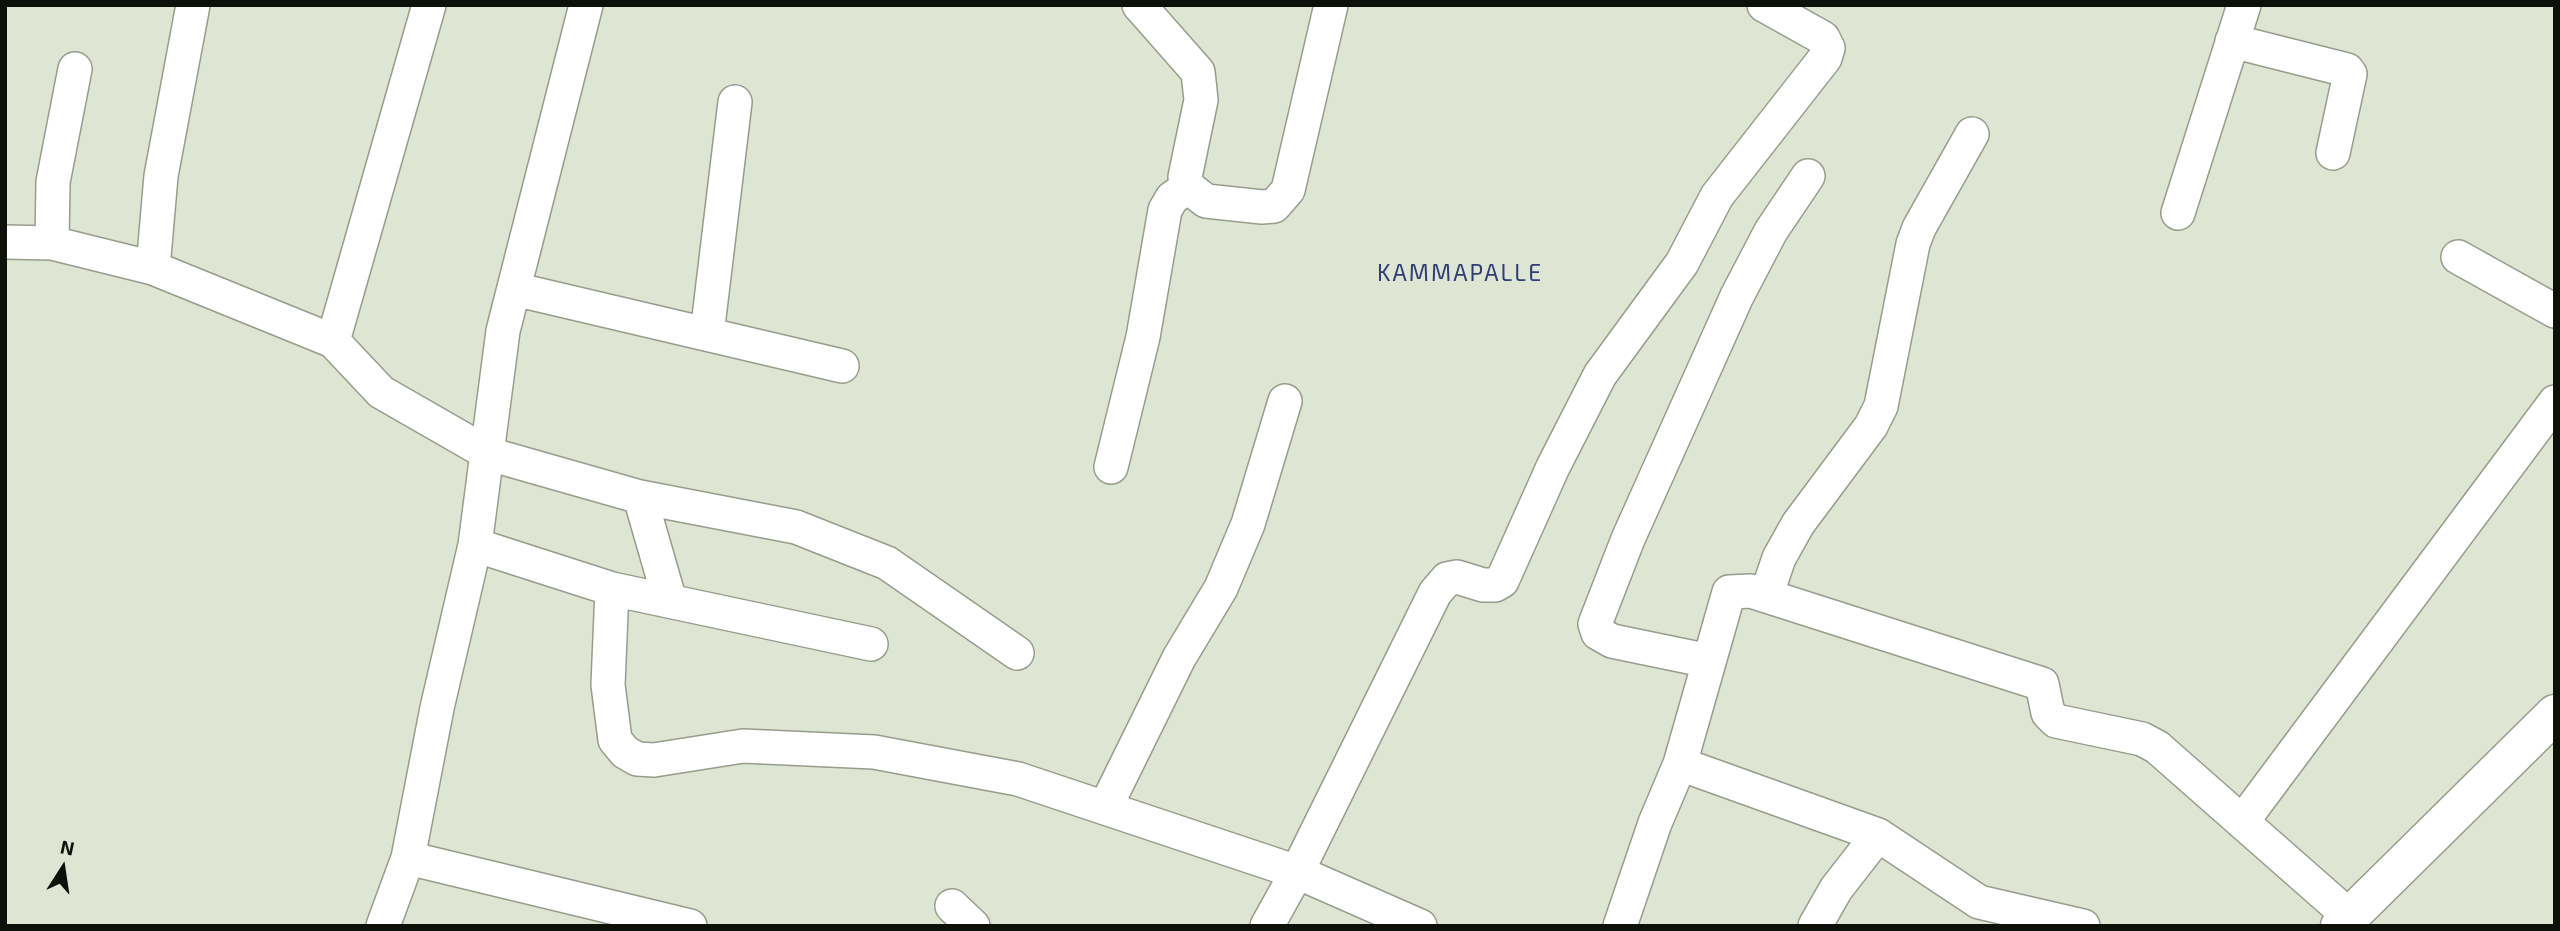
<!DOCTYPE html>
<style>
body{margin:0}
#map{position:relative;width:2560px;height:931px;overflow:hidden;background:#dfe5d3;font-family:"Exo 2",sans-serif}
canvas{display:block}
.frame{position:absolute;inset:0;border:7px solid #0e100a;pointer-events:none}
.north{position:absolute;left:28px;top:833px;width:70px;height:70px;-webkit-text-stroke:5px #dfe5d3;paint-order:stroke;rotate:12deg;font-size:19px;font-weight:700;line-height:28px;text-align:center;color:#0e100a}
.north::after{content:'';display:block;margin:auto;width:24px;height:32px;background:#0e100a;clip-path:polygon(50% 0,100% 100%,50% 72%,0 100%)}
</style>
<div id="map">
<canvas width="2560" height="931"></canvas>
<div class="frame"></div>
<div class="north">N</div>
</div>
<script>
const context = document.querySelector('canvas').getContext('2d');
context.lineJoin = 'round';
const toPath = rows => new Path2D(rows.map(r => 'M' + r).join(''));
function trace(path, color, width, dash) { context.strokeStyle = color; context.lineWidth = width; context.lineCap = dash ? 'butt' : 'round'; context.setLineDash(dash || []); context.stroke(path); }
function drawText(font, color, halo, rows, align = 'center') {
  context.font = font + ' "Exo 2",sans-serif'; context.lineWidth = 5; context.setLineDash([]); context.textBaseline = 'middle'; context.strokeStyle = halo; context.fillStyle = color; for (const [text, x, y, turn = 0] of rows) {
    context.save(); context.translate(x, y); context.rotate((+turn || 0) * Math.PI / 180); context.textAlign = isNaN(turn) ? turn : align; if (halo) context.strokeText(text, 0, 0); context.fillText(text, 0, 0); context.restore();
  }
}
const street = toPath([
 [1139,5,1198,72,1201,100,1185,177,1188,187,1206,201,1262,207,1274,206,1288,190,1331,5],
 [2232,41,2347,70,2350,74,2333,153],
 [2178,213,2244,5],
 [5,242,52,243,153,268,333,341,381,392,489,454,640,497,796,527,887,563,1017,653],
 [52,243,53,182,75,69],
 [2458,257,2555,311],
 [153,268,161,176,193,5],
 [514,289,842,366],
 [707,334,735,102],
 [333,341,429,5],
 [1111,467,1143,337,1165,210,1172,198,1188,187],
 [640,497,670,601],
 [475,545,612,589,871,644],
 [612,589,608,685,615,740,625,752,637,759,654,760,743,746,874,752,1018,779,1297,872,1420,926],
 [1766,596,1779,558,1798,524,1871,426,1881,406,1913,244,1919,228,1972,134],
 [1709,661,1612,641,1598,633,1595,624,1628,539,1737,296,1771,231,1808,176],
 [1680,764,1878,835,1979,902,2083,926],
 [1105,808,1179,658,1221,588,1248,524,1285,401],
 [2242,822,2555,402],
 [408,858,690,926],
 [952,906,973,926],
 [383,926,408,858,437,708,475,545,503,331,586,5],
 [1267,926,1297,872,1435,593,1447,579,1457,577,1483,585,1495,585,1502,581,1553,467,1600,375,1682,263,1717,196,1825,58,1828,48,1823,38,1764,5],
 [1620,926,1655,823,1680,764,1729,592,1751,591,2042,684,2048,713,2056,721,2142,739,2157,747,2348,915],
 [1815,926,1836,889,1878,835]
]);
const primary = toPath([
 [2340,926,2555,714]
]);
trace(street, '#979c8b', 36);
trace(primary, '#979c8b', 41);
trace(street, '#fff', 33);
trace(primary, '#fff', 38);
context.letterSpacing = '2px';
drawText('23px', '#2e3d77', '#dfe5d3', [
 ["KAMMAPALLE",1460,273]
]);
context.letterSpacing = '0px';
</script>
